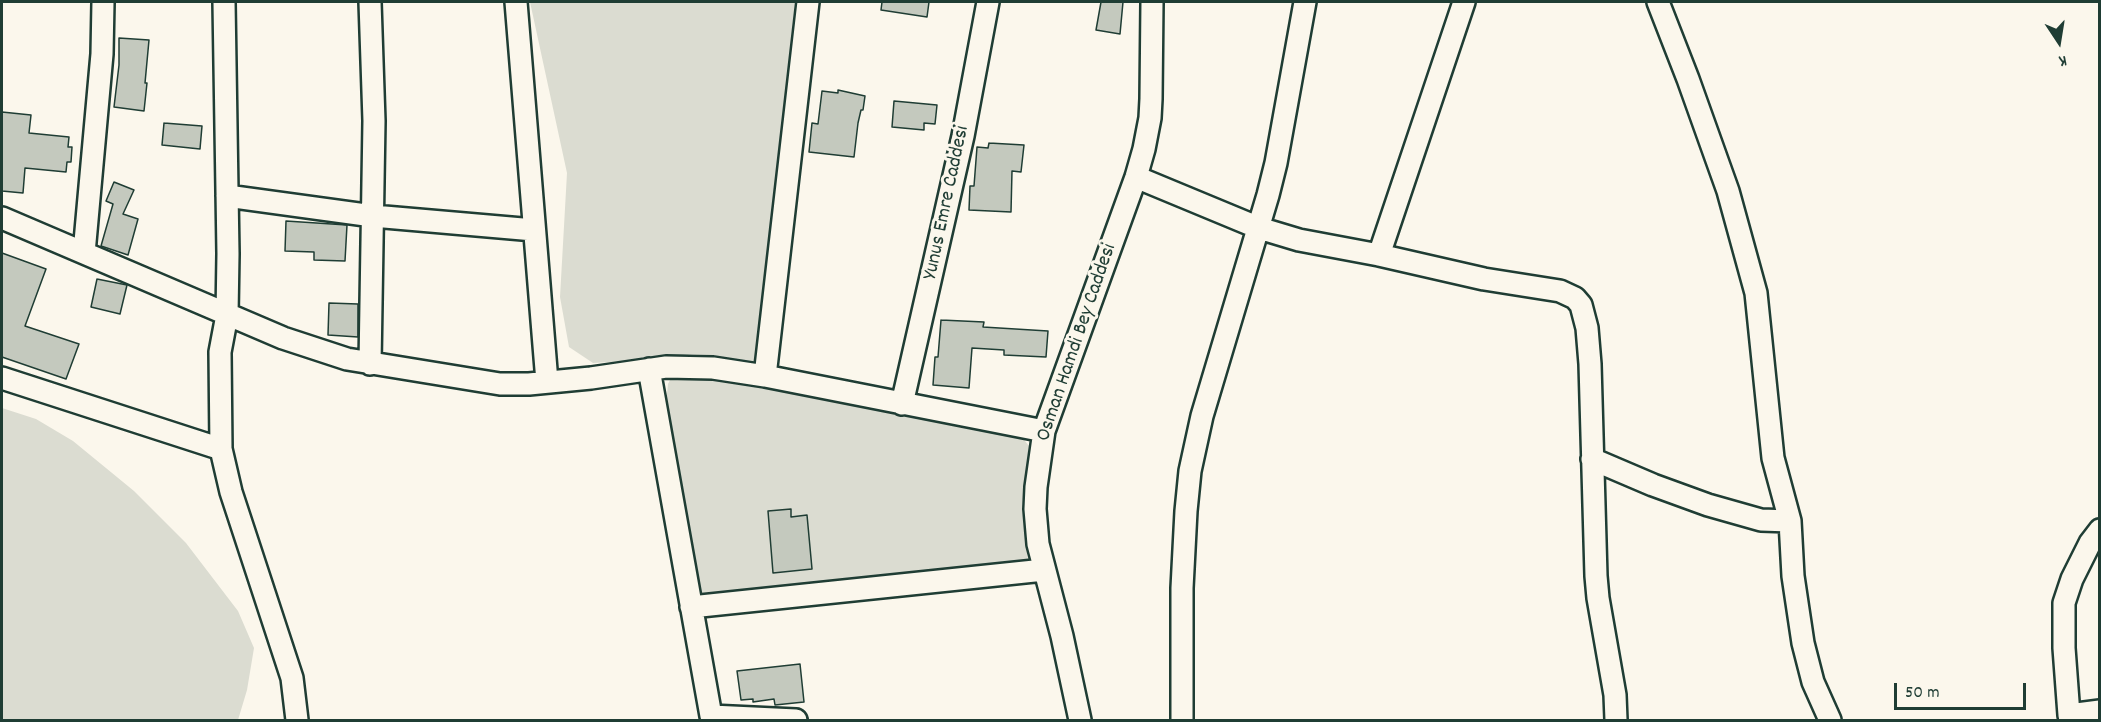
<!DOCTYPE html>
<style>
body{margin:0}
#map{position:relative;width:2101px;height:722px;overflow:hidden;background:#fbf7ec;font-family:Dekko,sans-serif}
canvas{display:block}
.frame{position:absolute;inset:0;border:3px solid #1f3d34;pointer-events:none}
.north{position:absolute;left:2029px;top:12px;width:60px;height:60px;-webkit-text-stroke:4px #fbf7ec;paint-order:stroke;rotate:168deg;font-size:16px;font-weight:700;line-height:24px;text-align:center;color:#1f3d34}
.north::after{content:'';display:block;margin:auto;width:21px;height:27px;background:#1f3d34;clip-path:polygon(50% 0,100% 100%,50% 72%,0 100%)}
.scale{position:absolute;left:1894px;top:683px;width:132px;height:27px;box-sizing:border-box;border:3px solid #1f3d34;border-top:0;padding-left:8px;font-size:18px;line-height:21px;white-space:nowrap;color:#1f3d34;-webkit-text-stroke:4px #fbf7ec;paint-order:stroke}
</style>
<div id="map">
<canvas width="2101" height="722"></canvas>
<div class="frame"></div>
<div class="north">K</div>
<div class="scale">50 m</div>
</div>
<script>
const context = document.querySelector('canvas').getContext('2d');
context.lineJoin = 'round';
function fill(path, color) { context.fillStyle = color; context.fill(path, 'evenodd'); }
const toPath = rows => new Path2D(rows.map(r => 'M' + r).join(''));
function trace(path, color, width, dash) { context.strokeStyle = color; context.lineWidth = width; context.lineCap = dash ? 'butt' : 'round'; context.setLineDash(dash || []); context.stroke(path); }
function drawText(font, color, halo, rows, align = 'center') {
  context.font = font + ' Dekko,sans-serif'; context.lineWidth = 6; context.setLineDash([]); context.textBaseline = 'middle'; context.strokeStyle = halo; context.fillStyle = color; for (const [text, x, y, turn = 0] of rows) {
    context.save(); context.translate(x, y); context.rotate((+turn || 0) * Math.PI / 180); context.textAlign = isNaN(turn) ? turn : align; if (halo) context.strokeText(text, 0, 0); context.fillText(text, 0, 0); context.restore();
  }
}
fill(toPath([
 [530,2,795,2,758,353,754,367,713,355,692,354,643,360,593,363,569,347,560,297,567,173],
 [671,378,740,382,781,387,1021,436,1029,446,1022,507,1028,561,699,596,666,403,668,384],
 [2,408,36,419,73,441,134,491,186,543,238,611,254,648,247,690,238,720,2,720]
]), '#dbdcd1');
const building = toPath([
 [882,2,929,2,927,17,881,10,882,2],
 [1101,2,1123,2,1120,34,1096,30,1101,2],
 [119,38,149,40,145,83,147,83,144,111,114,107,119,65,119,38],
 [838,90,865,96,863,110,861,110,858,123,854,157,809,152,812,123,818,124,822,91,838,93,838,90],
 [894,101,937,105,935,124,924,123,924,130,892,127,894,101],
 [2,112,31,115,29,133,69,137,68,147,72,147,71,162,67,162,66,172,25,168,23,193,2,191,2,112],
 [164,123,202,126,200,149,162,145,164,123],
 [989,143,1024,145,1021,172,1012,171,1011,212,969,210,970,186,974,186,977,147,988,148,989,143],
 [114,182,134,190,123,214,138,219,128,255,101,246,113,204,106,201,114,182],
 [286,221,347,225,345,261,314,260,314,252,285,251,286,221],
 [2,253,46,269,25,326,79,344,66,379,2,357,2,253],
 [97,279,127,285,120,314,91,307,97,279],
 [329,303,358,304,358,337,328,335,329,303],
 [941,320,984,322,983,327,1048,331,1046,357,1004,355,1004,350,972,348,969,388,933,385,935,357,938,357,941,320],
 [791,509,791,517,807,515,812,569,773,573,768,511,791,509],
 [800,664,804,702,775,705,774,699,753,702,753,699,741,700,737,671,800,664]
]);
fill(building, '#c4c9be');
trace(building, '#1f3d34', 1.5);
const minor = toPath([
 [224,2,228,254,227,315,220,352,221,449,231,492,292,678,297,720],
 [516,2,547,382],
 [1658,2,1688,79,1728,191,1756,293,1773,458,1790,521,1793,576,1803,643,1813,682,1830,720],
 [1136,177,1259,228,1299,240,1379,255,1484,279,1560,291,1575,298,1581,305,1587,328,1590,364,1596,576,1598,598,1615,695,1616,720],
 [227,196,373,216,534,230],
 [2,218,283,338,347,359,500,384,529,384,591,378,666,367,713,368,765,376,1044,431],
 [84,253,102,54,103,2],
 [1379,255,1464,2],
 [370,364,374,121,370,2],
 [649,369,711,716,796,720],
 [765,376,808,2],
 [2,378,221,449],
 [902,404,963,136,988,2],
 [1592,459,1653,485,1708,505,1761,520,1790,521],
 [691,607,1044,570],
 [2069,715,2064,648,2064,603,2072,579,2090,543,2100,530],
 [1080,720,1062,636,1038,544,1035,509,1036,487,1044,431,1136,177,1144,149,1150,118,1151,99,1152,2],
 [1182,720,1182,588,1186,511,1190,471,1202,416,1268,195,1276,163,1305,2],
 [2070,720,2069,715,2100,711]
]);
trace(minor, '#1f3d34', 26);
trace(minor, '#fbf7ec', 21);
drawText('21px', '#1f3d34', '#fbf7ec', [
 ["Yunus Emre Caddesi",948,203,-78],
 ["Osman Hamdi Bey Caddesi",1078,343,-71]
]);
</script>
